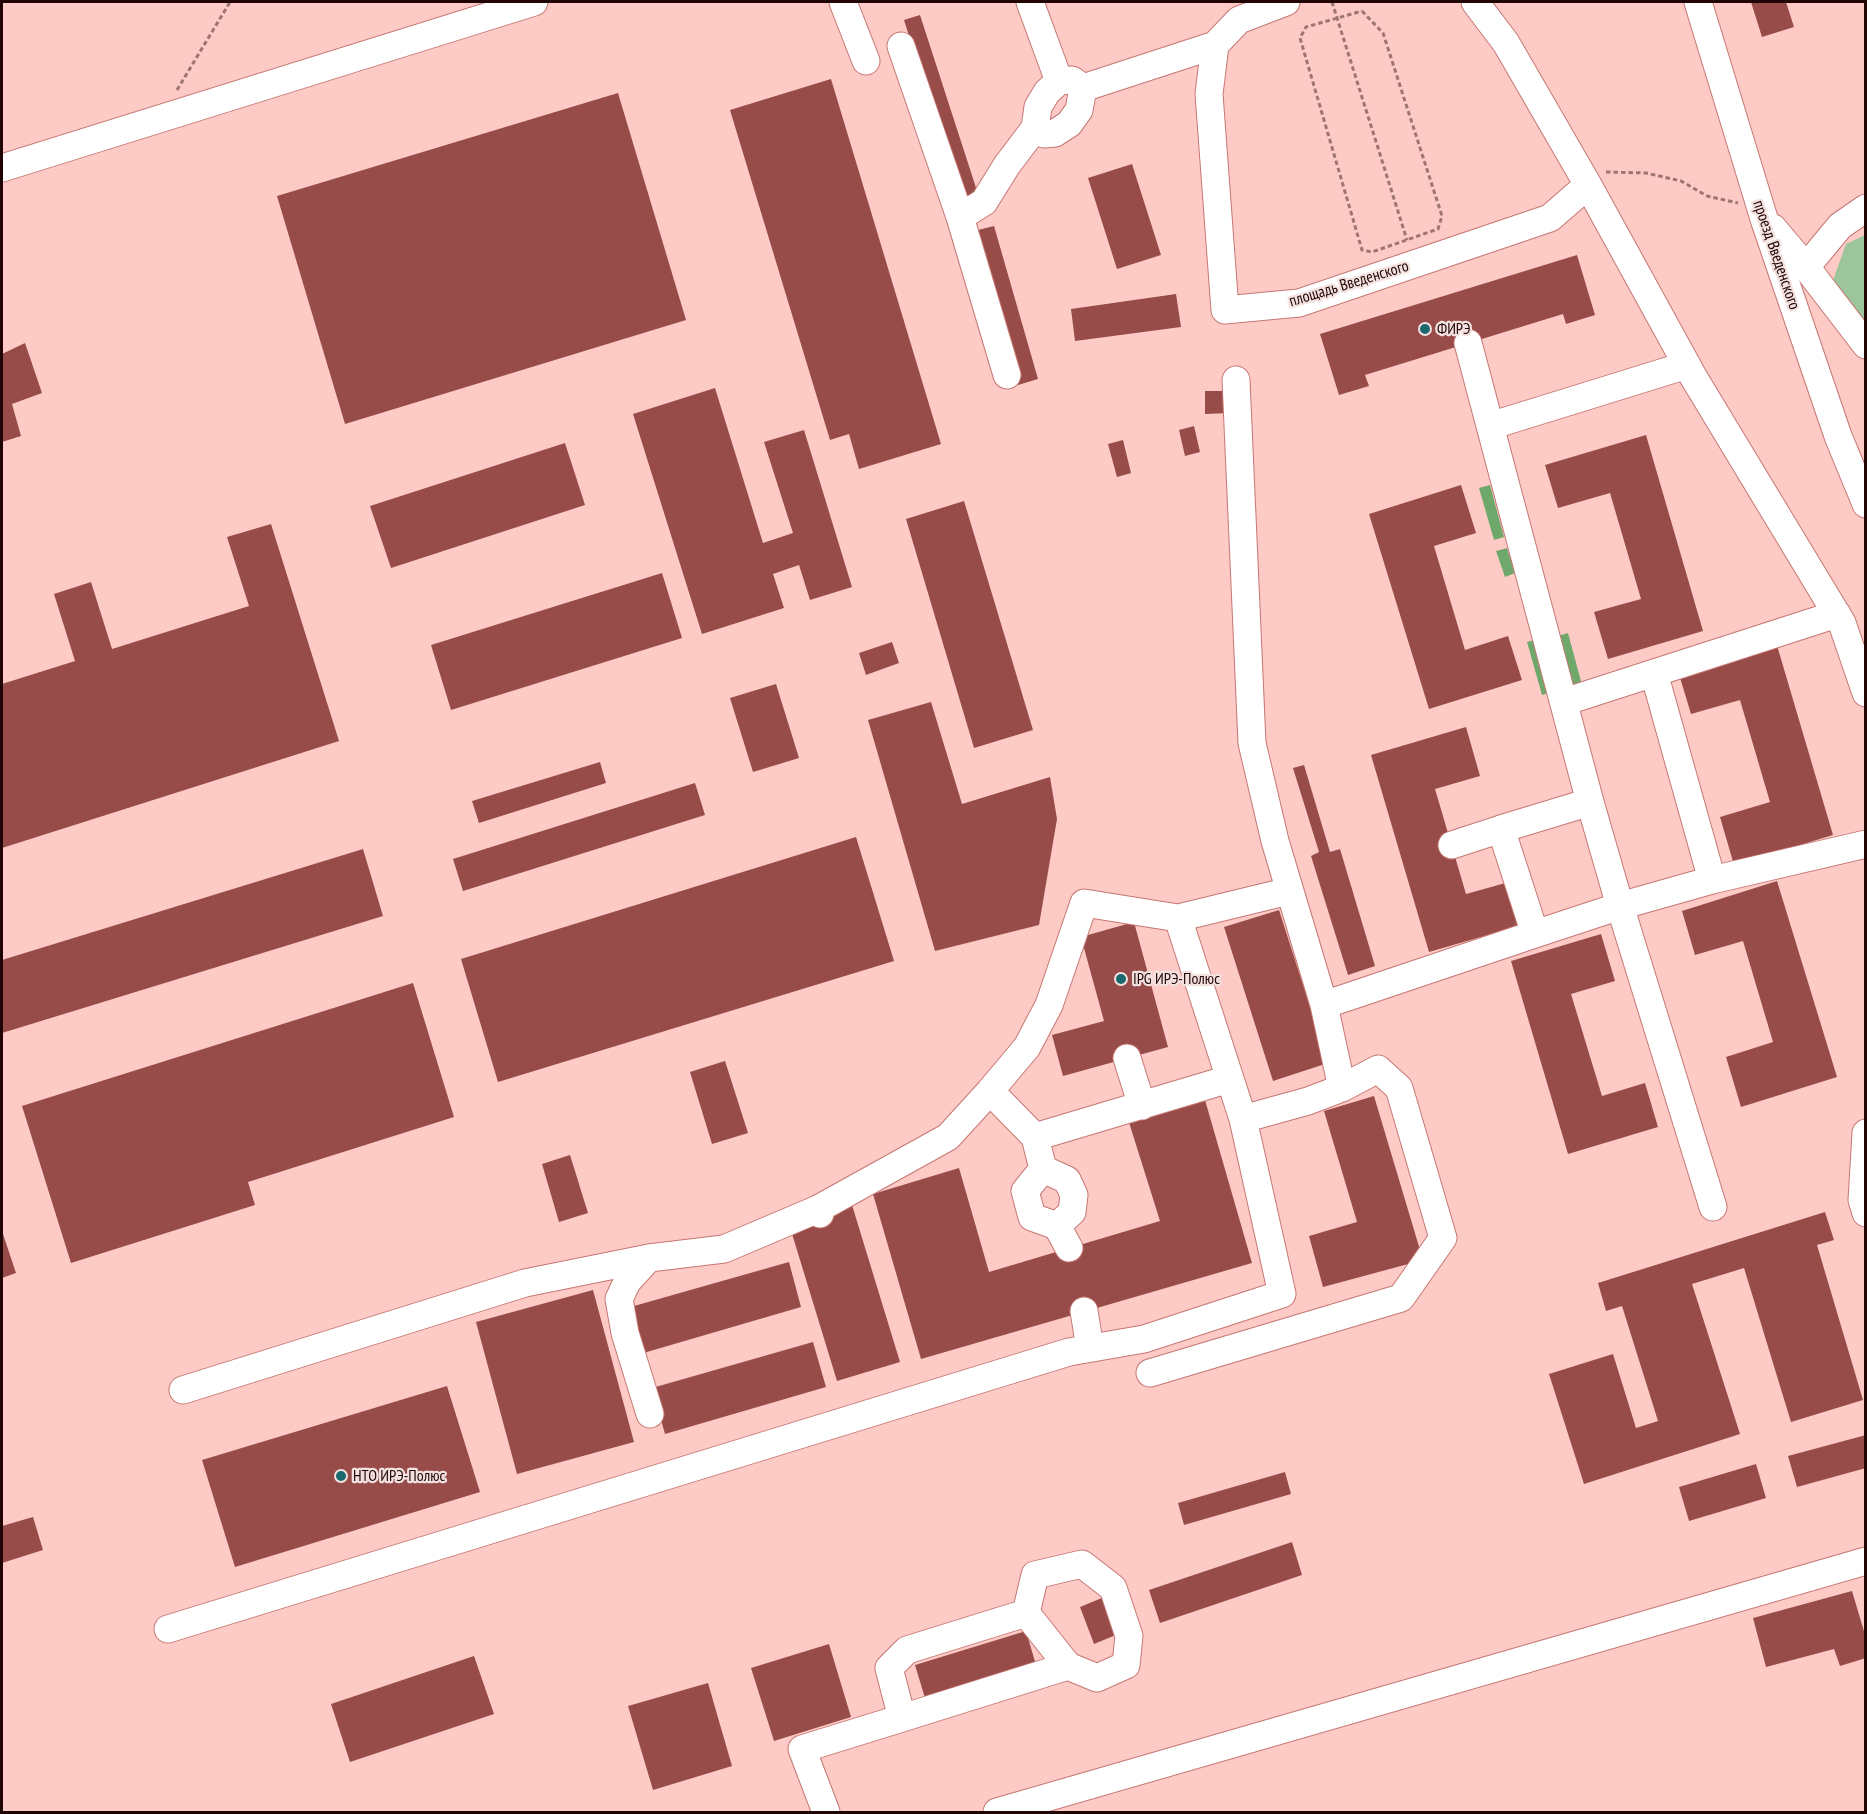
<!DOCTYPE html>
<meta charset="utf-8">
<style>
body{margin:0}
#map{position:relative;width:1867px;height:1814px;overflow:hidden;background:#fecac6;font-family:"PT Sans Narrow",sans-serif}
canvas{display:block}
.frame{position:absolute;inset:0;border:3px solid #210505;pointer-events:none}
</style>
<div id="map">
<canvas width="1867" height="1814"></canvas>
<div class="frame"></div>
</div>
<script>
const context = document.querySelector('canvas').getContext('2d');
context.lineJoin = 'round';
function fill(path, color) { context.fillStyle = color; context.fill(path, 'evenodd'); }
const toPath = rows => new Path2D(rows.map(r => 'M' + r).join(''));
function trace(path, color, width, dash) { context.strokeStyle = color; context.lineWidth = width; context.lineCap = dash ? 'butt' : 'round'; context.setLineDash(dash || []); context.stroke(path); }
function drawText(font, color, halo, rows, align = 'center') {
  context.font = font + ' "PT Sans Narrow",sans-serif'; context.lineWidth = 4.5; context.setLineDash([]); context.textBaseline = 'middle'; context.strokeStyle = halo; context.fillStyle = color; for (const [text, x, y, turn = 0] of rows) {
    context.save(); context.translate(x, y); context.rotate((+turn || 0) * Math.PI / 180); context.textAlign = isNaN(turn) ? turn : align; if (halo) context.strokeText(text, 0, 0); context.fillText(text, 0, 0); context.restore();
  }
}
fill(toPath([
 [1865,235,1865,358,1827,297,1846,244]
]), '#9dc59b');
fill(toPath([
 [1490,485,1504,537,1494,540,1479,488],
 [1507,548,1515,573,1505,577,1496,551],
 [1568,633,1582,685,1572,688,1558,636],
 [1538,639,1552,692,1542,695,1527,642]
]), '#6fa86b');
fill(toPath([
 [1751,2,1786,2,1794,27,1762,37],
 [920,15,979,197,962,202,904,20],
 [831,79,941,444,859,469,849,434,830,440,730,110],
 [618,93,686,320,345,424,277,196],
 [1132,164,1161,255,1117,269,1088,178],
 [994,226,1038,379,1018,385,974,231],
 [1577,255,1595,315,1566,324,1563,314,1365,375,1369,386,1339,395,1320,334],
 [1176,294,1181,327,1075,341,1071,309],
 [25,343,42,393,12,404,21,436,2,442,2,354],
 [715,388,763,543,793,533,764,442,804,430,852,587,810,600,799,565,773,574,784,608,702,634,633,414],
 [1205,391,1228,391,1229,413,1205,414],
 [1194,426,1200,452,1185,456,1179,430],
 [1646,435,1703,631,1608,659,1594,612,1641,599,1610,493,1558,508,1545,465],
 [1123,440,1131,473,1117,477,1108,444],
 [565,443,585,505,391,568,370,506],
 [1461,485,1476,533,1434,546,1465,650,1508,636,1522,680,1429,709,1369,514],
 [964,501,1033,730,974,748,906,519],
 [271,524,339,741,2,848,2,684,75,661,54,594,91,582,112,649,249,606,227,537],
 [662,573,682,638,451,710,431,645],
 [892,642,899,663,866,675,859,653],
 [1776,642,1833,835,1734,865,1720,817,1770,802,1740,700,1691,714,1678,671],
 [776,684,799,758,753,772,730,698],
 [931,702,962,804,1050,777,1057,819,1039,925,935,951,868,720],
 [1466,727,1480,776,1435,789,1466,894,1509,882,1522,925,1429,952,1371,755],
 [600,762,606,783,479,823,472,801],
 [1304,765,1330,852,1340,849,1375,966,1348,975,1311,856,1319,852,1293,768],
 [695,783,705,815,463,891,453,859],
 [856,837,894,961,498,1082,461,959],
 [363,849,383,916,2,1033,2,960],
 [1777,881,1837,1077,1741,1107,1726,1057,1773,1042,1743,941,1695,955,1682,911],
 [1279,910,1328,1063,1273,1081,1224,927],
 [1134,922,1168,1047,1063,1076,1052,1035,1104,1021,1081,937],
 [1601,934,1615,981,1571,994,1602,1096,1645,1083,1658,1127,1568,1154,1511,961],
 [413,983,454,1117,248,1182,255,1205,71,1263,22,1106],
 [725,1061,748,1133,712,1144,690,1072],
 [1203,1093,1252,1263,921,1359,873,1194,959,1168,989,1272,1160,1221,1127,1116],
 [1374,1096,1423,1260,1323,1287,1309,1236,1357,1222,1324,1111],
 [570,1155,588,1213,559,1222,542,1164],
 [852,1205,900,1362,837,1381,789,1224],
 [1825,1212,1834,1240,1817,1245,1863,1400,1791,1422,1744,1268,1692,1284,1740,1434,1584,1484,1549,1374,1613,1354,1636,1428,1658,1421,1622,1306,1606,1311,1598,1283],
 [2,1231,16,1273,2,1278],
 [789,1262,801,1307,640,1354,627,1308],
 [593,1290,634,1442,517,1474,476,1322],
 [813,1342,826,1387,665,1434,652,1388],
 [447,1386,480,1492,235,1567,202,1460],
 [1866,1435,1866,1468,1797,1487,1788,1456],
 [1756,1464,1766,1498,1689,1521,1679,1487],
 [1285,1472,1291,1494,1184,1525,1178,1503],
 [33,1517,43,1550,2,1563,2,1526],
 [1292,1542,1302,1575,1160,1623,1149,1590],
 [1852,1591,1866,1638,1866,1658,1840,1666,1834,1649,1766,1667,1753,1618],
 [1109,1595,1123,1632,1094,1644,1080,1607],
 [1026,1631,1036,1665,925,1698,915,1665],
 [829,1644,851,1717,774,1741,751,1668],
 [474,1656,494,1714,350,1762,331,1704],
 [708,1683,732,1766,653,1790,628,1706]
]), '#974c4a');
const minor = toPath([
 [843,2,866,61],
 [1030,2,1059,81],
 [1286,2,1239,20,1215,45,1209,94,1225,310,1299,303,1550,218,1588,185,1506,43,1475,2],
 [1698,2,1765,222,1838,436,1866,504],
 [901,46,960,217],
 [1083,88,1215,45],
 [1035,128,1044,134,1055,133,1069,124,1079,110,1083,88],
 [2,168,534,2],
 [1588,185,1694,378,1842,623,1866,693],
 [1773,228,1806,267,1840,226,1866,208],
 [1806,267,1866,345],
 [1468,343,1590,802,1501,829],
 [1007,375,960,217,984,202,1007,165,1035,128,1038,107,1047,92,1059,81,1072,80,1083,88],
 [1236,380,1252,743,1275,841,1324,1005],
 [1490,426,1687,365],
 [1654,673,1712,880,1620,906,1713,1207],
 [1564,702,1837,614],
 [1712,880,1866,844],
 [1535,934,1620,906,1590,802],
 [1127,1058,1142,1106],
 [990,1091,1027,1047,1049,1005,1084,903,1178,918,1289,891],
 [1243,1119,1308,1101,1342,1088,1324,1005,1535,934,1501,829,1452,845],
 [1866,1133,1862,1200,1866,1213],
 [1035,1137,1229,1079],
 [1043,1169,1067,1180,1074,1195,1072,1212,1057,1226],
 [820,1214,818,1209,948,1137,990,1091,1035,1137,1043,1169,1025,1191,1032,1217,1057,1226,1069,1248],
 [1084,1311,1090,1348],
 [1150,1373,1401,1298,1443,1238,1399,1088,1378,1069,1342,1088],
 [183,1390,525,1283,649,1258],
 [650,1414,625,1333,619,1299,627,1282,649,1258,724,1249,818,1209],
 [1026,1613,1068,1666],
 [168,1629,1069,1352,1144,1339,1282,1294,1243,1119,1178,918],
 [826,1812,802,1749,902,1718,1068,1666,1097,1678,1126,1665,1129,1636,1113,1588,1082,1564,1035,1575,1026,1613,907,1650,889,1668,902,1718],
 [997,1812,1866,1561]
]);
trace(minor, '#c67773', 29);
trace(toPath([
 [1332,2,1407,240],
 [1362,11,1383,33,1442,216,1438,229,1372,252,1362,250,1300,38,1306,27,1362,11],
 [177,90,230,2],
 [1606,172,1646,173,1681,181,1707,196,1738,203]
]), '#9e7572', 3, [4.5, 3]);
trace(minor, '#fff', 27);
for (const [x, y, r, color] of [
 [1425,329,6,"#1b686e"],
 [1121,979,6,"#1b686e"],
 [341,1476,6,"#1b686e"]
]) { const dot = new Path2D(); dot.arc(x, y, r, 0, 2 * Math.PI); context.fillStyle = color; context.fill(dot); trace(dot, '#f3e1df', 2); }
drawText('16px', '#210505', '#f3e1df', [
 ["проезд Введенского",1776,255,71],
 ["площадь Введенского",1349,284,-17]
]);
drawText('16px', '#210505', '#f3e1df', [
 ["ФИРЭ",1437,329],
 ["IPG ИРЭ-Полюс",1133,979],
 ["НТО ИРЭ-Полюс",353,1476]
], 'left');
</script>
